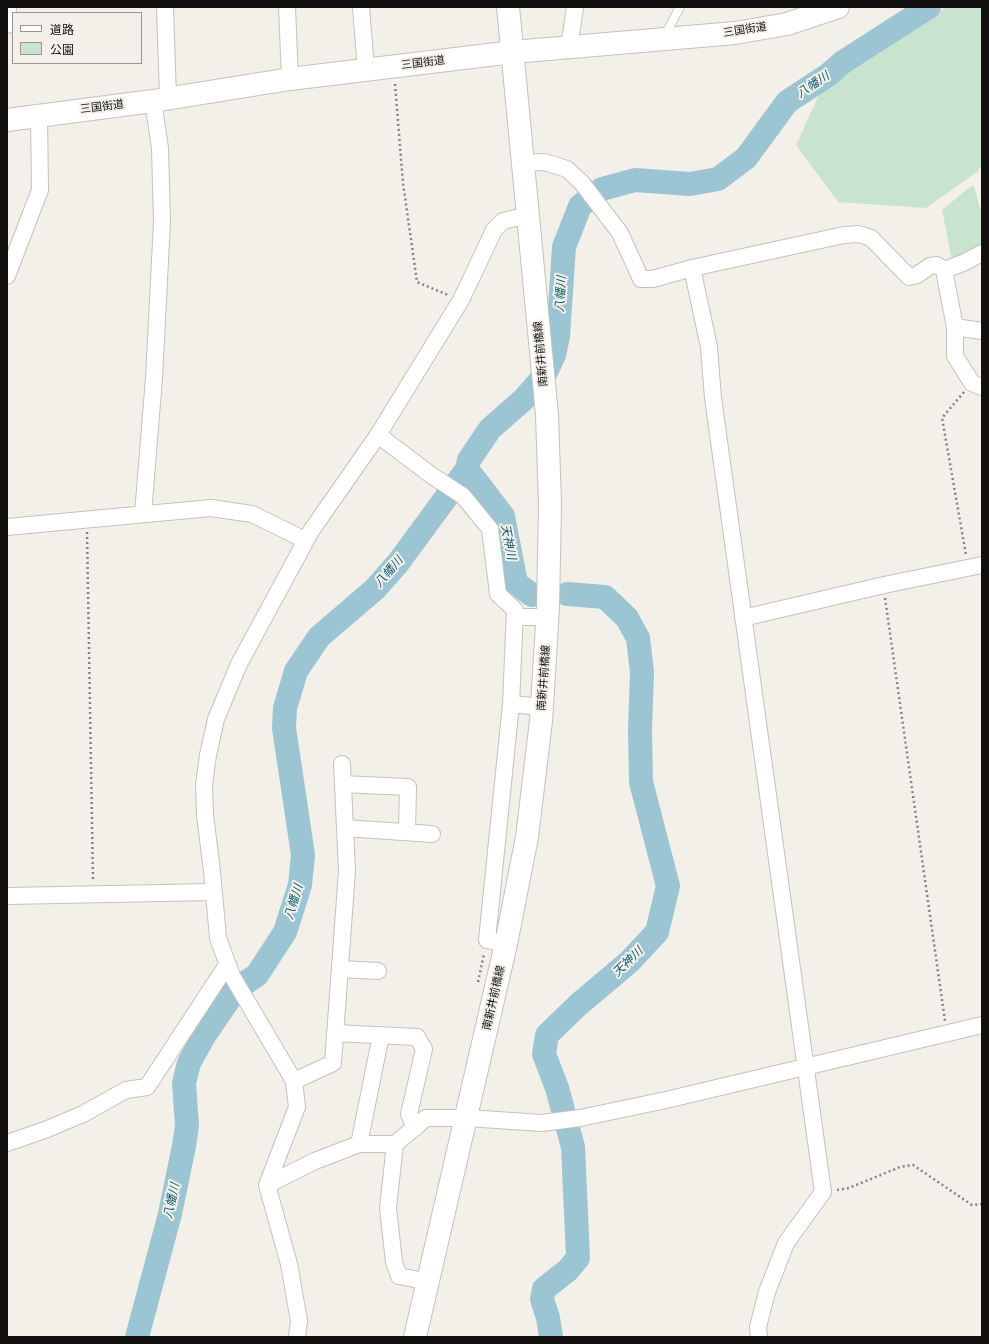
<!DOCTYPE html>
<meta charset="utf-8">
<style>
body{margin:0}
#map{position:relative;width:989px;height:1344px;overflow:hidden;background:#f2f0e9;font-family:"PT Sans","Noto Sans JP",sans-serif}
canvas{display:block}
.frame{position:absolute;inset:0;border:8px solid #11100e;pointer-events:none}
.legend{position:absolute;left:12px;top:12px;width:130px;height:52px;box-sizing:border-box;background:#f2f0e9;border:1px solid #989691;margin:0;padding:5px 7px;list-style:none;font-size:12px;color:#11100e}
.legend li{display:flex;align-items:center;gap:8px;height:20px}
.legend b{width:20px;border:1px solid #989691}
</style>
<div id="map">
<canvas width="989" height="1344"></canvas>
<div class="frame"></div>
<ul class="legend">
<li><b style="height:5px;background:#fff"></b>道路</li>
<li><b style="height:11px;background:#c9e4ce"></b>公園</li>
</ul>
</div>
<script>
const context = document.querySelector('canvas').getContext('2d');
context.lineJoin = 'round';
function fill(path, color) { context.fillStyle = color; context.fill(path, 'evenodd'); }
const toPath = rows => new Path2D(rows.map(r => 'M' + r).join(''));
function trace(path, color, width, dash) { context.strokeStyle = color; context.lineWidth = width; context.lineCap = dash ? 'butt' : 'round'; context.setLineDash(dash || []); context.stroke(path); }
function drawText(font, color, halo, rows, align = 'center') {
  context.font = font + ' "PT Sans","Noto Sans JP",sans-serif'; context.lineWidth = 4; context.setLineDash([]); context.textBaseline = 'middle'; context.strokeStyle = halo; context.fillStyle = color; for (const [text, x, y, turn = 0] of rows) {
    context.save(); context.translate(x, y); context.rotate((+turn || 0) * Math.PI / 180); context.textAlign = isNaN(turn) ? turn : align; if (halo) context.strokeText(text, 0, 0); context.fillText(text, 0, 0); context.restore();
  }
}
fill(toPath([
 [945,7,982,7,982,165,977,172,926,208,838,202,796,145,822,88,876,47,934,18],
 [971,186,974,186,982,215,982,245,965,258,952,260,942,210]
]), '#c9e4ce');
trace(toPath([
 [467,469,503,516,516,583,532,595],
 [137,1337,170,1214,184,1146,187,1126,184,1083,189,1063,204,1036,236,989,257,975,285,932,300,885,303,855,284,728,285,708,296,671,319,637,375,589,398,563,467,469,469,460,490,429,524,399,544,376,554,355,558,336,564,247,580,206,602,189,635,180,690,184,718,179,746,158,787,102,828,75,843,62,929,7],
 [551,1337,548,1318,542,1299,544,1289,568,1270,578,1258,573,1147,557,1088,544,1054,547,1035,578,1005,629,962,657,932,668,886,641,782,640,730,642,672,638,638,627,618,605,597,567,594]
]), '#9cc5d3', 24);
const lane = toPath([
 [664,37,680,7]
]);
const street = toPath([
 [165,7,168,98],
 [287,7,290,79],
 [361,7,366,70],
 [7,25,8,7],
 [569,48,575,7],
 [523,163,544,162,567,169,582,183,620,233,641,279,653,279,692,268,844,235,859,234,871,238,909,277,917,275,930,266,937,265,944,270,963,263,982,253],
 [692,268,709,347,713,398,823,1192,786,1243,767,1292,758,1327,759,1337],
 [944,270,955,327],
 [7,276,40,190,39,115],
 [982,331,955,327,955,356,972,383,982,387],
 [378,435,431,475,463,496,490,529,498,594,515,610,511,704,487,940,506,944],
 [143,514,154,378,162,222,160,148,153,101],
 [7,527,211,508,252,514,305,540],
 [515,617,547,617],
 [743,618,884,585,982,565],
 [511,704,542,707],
 [343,784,408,787,407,832],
 [345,828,432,834],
 [7,896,213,892],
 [341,969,378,971],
 [335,1033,417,1037,424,1049,409,1114,415,1128],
 [294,1081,333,1063,347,871,342,764],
 [7,1143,45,1130,83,1114,126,1090,147,1087,227,965],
 [359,1144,381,1035],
 [395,1144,388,1208,394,1262,399,1276,429,1282],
 [267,1185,315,1161,359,1144,395,1144,426,1118,467,1118,542,1123,580,1118,666,1100,982,1025],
 [297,1337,299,1321,289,1264,267,1185,297,1107,294,1081,232,976,218,938,212,871,205,815,204,785,208,755,216,719,239,664,311,531,378,435,461,300,494,230,503,221,528,215]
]);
const secondary = toPath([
 [7,120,153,101,290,79,513,52],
 [415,1337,506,944,527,837,541,721,548,608,550,504,547,415,508,7]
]);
const primary = toPath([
 [513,52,735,33,787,24,838,7]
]);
trace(lane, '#c5c2bc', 10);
trace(street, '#c5c2bc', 18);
trace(secondary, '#c5c2bc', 24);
trace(primary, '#c5c2bc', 24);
trace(toPath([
 [395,84,403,183,417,282,448,295],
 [964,392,942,418,966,555],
 [87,532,93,881],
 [885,598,945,1021],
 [478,982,484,954],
 [837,1190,849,1188,900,1167,913,1165,972,1205,982,1204]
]), '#85837f', 2.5, [2, 3]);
trace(lane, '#fff', 8);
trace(street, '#fff', 16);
trace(secondary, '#fff', 22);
trace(primary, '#fff', 22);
drawText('11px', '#11100e', '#f2f0e9', [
 ["三国街道",745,30,-9],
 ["三国街道",423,63,-7],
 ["三国街道",102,107,-7],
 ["南新井前橋線",541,354,-95],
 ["南新井前橋線",544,678,-86],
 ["南新井前橋線",494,998,-77]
]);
drawText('italic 12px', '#0d5e72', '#f2f0e9', [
 ["八幡川",813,85,-34],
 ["八幡川",561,294,-86],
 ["天神川",508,542,79],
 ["八幡川",389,572,-49],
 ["八幡川",294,902,-73],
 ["天神川",628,962,-44],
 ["八幡川",172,1201,-78]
]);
</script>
